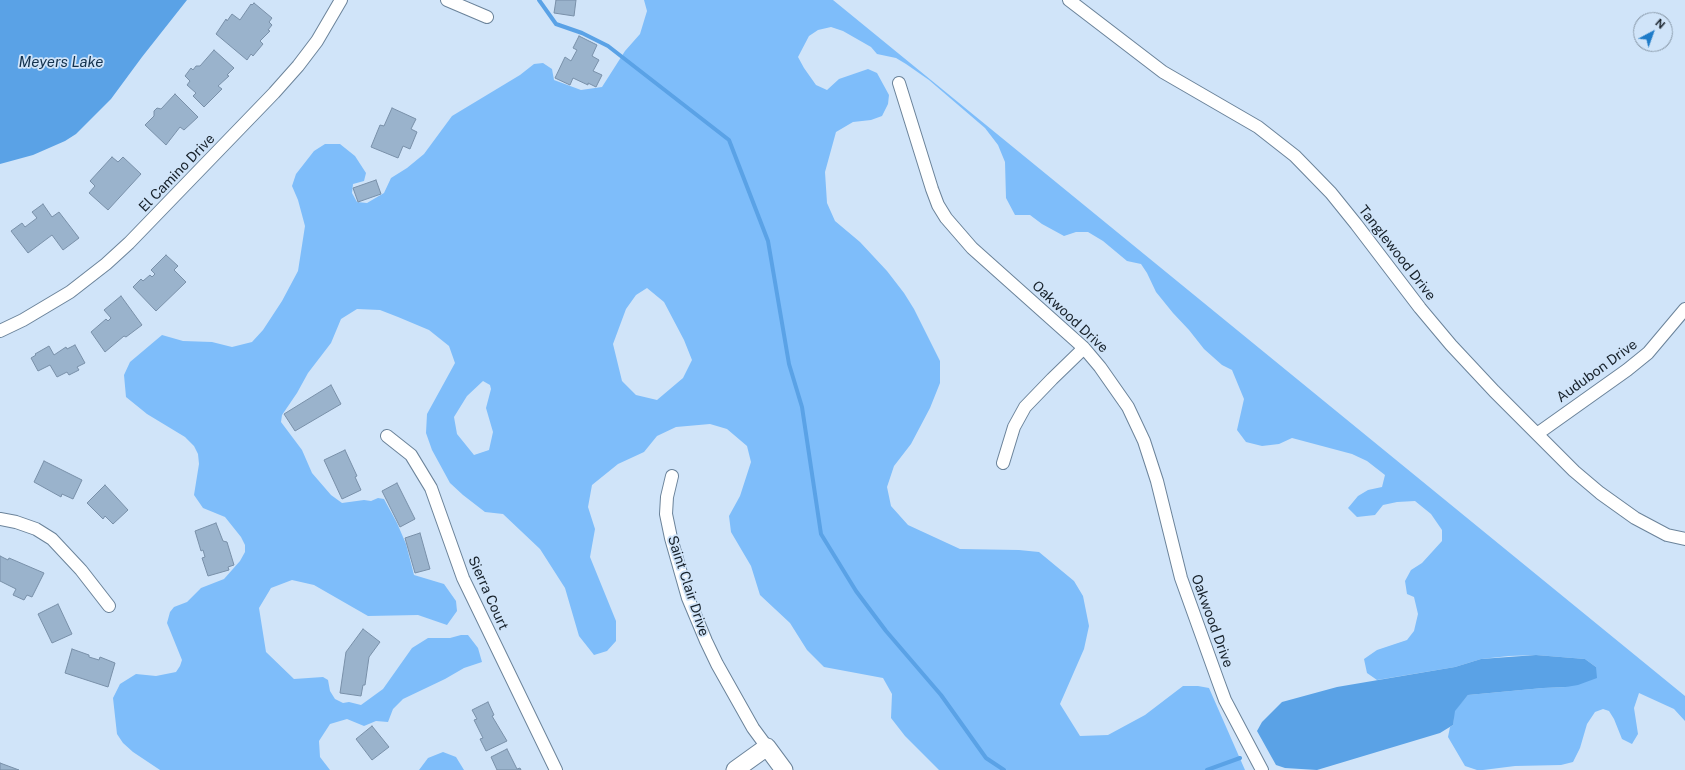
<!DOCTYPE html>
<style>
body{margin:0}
#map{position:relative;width:1685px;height:770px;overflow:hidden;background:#d0e4f9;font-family:"Public Sans",sans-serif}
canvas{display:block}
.north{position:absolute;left:1633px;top:12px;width:40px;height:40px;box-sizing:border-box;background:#d0e4f9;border:1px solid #8696a6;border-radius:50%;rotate:41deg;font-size:11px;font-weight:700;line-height:16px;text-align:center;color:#17212a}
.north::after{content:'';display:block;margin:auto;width:14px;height:18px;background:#1e7bc8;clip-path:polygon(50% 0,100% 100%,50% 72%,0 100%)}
</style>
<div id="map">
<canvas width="1685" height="770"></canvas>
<div class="north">N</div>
</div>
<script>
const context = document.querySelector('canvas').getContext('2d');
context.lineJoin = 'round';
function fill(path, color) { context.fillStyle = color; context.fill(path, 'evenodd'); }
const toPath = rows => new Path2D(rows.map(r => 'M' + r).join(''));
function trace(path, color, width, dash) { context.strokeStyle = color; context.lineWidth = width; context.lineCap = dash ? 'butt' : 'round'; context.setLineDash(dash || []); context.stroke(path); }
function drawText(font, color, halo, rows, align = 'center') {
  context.font = font + ' "Public Sans",sans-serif'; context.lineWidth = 3.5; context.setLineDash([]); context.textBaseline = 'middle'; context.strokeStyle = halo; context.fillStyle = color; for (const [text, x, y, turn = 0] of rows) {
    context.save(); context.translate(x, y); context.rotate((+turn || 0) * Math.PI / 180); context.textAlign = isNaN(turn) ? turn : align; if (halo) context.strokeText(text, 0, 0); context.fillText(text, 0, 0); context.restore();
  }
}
fill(toPath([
 [644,0,833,0,1685,696,1685,721,1674,709,1639,693,1634,708,1638,734,1632,744,1622,739,1614,719,1609,711,1603,709,1595,712,1587,724,1580,748,1573,762,1561,765,1515,766,1483,770,1477,770,1465,766,1448,737,1450,727,1453,725,1454,711,1468,695,1543,688,1566,687,1596,667,1585,659,1536,655,1509,656,1481,659,1455,667,1377,680,1367,673,1364,659,1377,650,1407,640,1414,631,1418,614,1414,597,1407,594,1405,581,1411,570,1422,563,1442,541,1442,530,1431,514,1415,501,1397,502,1383,505,1375,515,1357,517,1348,508,1358,496,1368,490,1382,487,1385,475,1367,461,1352,454,1292,438,1279,444,1262,446,1246,442,1237,430,1244,399,1232,370,1222,365,1204,349,1189,330,1173,313,1156,292,1147,273,1141,264,1127,261,1103,241,1088,232,1076,232,1064,236,1042,224,1030,215,1015,215,1006,198,1005,162,998,145,985,128,929,80,906,64,896,58,877,54,871,47,843,31,831,27,818,30,809,36,798,57,804,68,816,85,827,90,839,79,868,69,877,73,889,95,888,104,882,116,871,120,853,122,836,132,825,172,827,203,835,221,860,242,887,271,904,293,914,309,940,361,940,383,930,408,911,444,894,466,887,487,891,506,908,525,960,549,1019,550,1039,552,1074,581,1083,596,1089,626,1084,649,1060,704,1080,736,1108,735,1145,715,1183,686,1198,686,1209,688,1245,770,939,770,905,736,891,718,892,694,883,678,824,667,807,650,790,623,760,595,751,566,731,532,729,516,740,496,751,462,747,446,727,429,710,424,676,427,657,436,644,452,618,464,592,485,588,507,595,529,590,557,616,621,616,641,607,651,594,655,579,636,565,588,540,549,503,514,485,512,463,495,450,483,432,450,426,433,427,414,455,363,449,346,429,330,398,317,380,310,357,309,341,319,331,343,308,373,297,393,282,415,281,422,302,450,312,473,331,495,342,503,364,500,371,501,378,498,384,499,397,523,406,544,414,575,444,584,456,601,457,611,447,625,418,615,368,616,314,585,292,580,271,588,259,608,266,652,294,679,323,677,328,680,330,691,335,699,343,703,349,702,361,705,383,689,412,648,428,638,450,638,461,635,468,635,478,648,482,662,464,668,445,679,403,699,393,709,388,722,376,721,364,726,347,719,330,724,319,741,320,757,330,770,160,770,133,752,123,743,117,734,113,698,120,684,136,674,156,676,176,672,180,666,182,660,167,623,170,612,174,607,187,602,201,588,224,579,240,561,245,552,245,545,241,537,225,517,203,508,194,495,199,464,198,454,194,446,185,437,147,414,126,397,124,375,130,362,162,335,183,341,212,342,232,347,252,342,263,330,282,301,298,271,305,226,298,200,292,186,296,174,314,151,325,144,340,144,355,156,366,173,364,181,353,184,352,193,357,202,367,203,384,193,391,178,407,168,424,154,452,116,520,75,534,64,543,63,552,69,554,80,581,90,602,87,625,51,640,34,647,11],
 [647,288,664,302,684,340,692,360,683,378,657,400,636,395,622,381,613,344,626,309,636,295],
 [483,381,490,385,491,389,486,408,493,432,489,450,474,455,457,434,454,417,467,396],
 [443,752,456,757,464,770,419,770,428,758]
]), '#7ebdfa');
fill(toPath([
 [0,0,187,0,142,57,111,99,76,134,65,141,33,155,0,164],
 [1536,655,1585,659,1596,667,1597,678,1578,685,1566,687,1543,688,1468,695,1455,711,1453,725,1440,733,1317,770,1285,768,1276,765,1257,731,1262,722,1282,702,1337,687,1455,667,1481,659]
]), '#5aa2e6');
trace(toPath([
 [539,0,556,24,582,33,608,46,729,140,768,241,789,364,802,407,821,534,856,591,886,631,941,695,986,758,1004,770],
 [1207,770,1240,758]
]), '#5aa2e6', 4);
const building = toPath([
 [556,0,576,0,574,16,554,13,556,0],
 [254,3,272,18,269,22,272,25,268,30,270,31,260,41,263,44,253,56,251,54,247,60,216,34,226,19,227,21,232,14,240,20,251,4,252,5,254,3],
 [579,36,597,45,592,56,599,60,593,71,602,75,596,87,588,83,588,85,573,78,570,85,555,78,565,57,571,61,577,50,573,48,579,36],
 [214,50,234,68,227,75,229,76,218,86,222,89,204,107,193,96,196,93,187,85,190,81,185,76,191,68,193,70,196,66,200,66,214,50],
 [175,94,198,117,184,130,180,127,166,145,145,125,154,116,154,111,157,108,161,109,175,94],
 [392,108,416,119,411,129,417,132,410,149,403,146,398,158,371,147,380,125,384,126,392,108],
 [112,157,118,162,123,157,141,174,108,210,89,193,95,186,90,181,112,157],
 [376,180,381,194,358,202,353,188,376,180],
 [43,204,52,217,59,212,79,238,63,250,52,235,28,253,11,231,22,223,25,227,37,218,32,212,43,204],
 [166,255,178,266,174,270,186,282,156,311,133,287,141,279,143,281,150,275,152,277,155,274,151,270,166,255],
 [121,296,142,325,126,337,124,336,105,352,91,332,106,319,108,321,111,318,104,310,121,296],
 [75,345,85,363,77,367,79,370,69,375,67,372,57,377,50,365,38,371,31,358,36,355,35,354,49,346,54,355,66,347,67,349,75,345],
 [331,385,341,404,295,431,284,414,331,385],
 [345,450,357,476,355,477,361,490,342,499,324,460,345,450],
 [44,461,82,480,73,499,62,494,61,497,34,482,44,461],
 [397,483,415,519,400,527,382,491,397,483],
 [105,485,128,510,113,524,105,516,103,519,87,503,105,485],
 [216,523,223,541,227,542,234,565,228,567,229,570,208,576,202,558,205,557,203,550,201,551,195,531,216,523],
 [420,533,430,569,415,573,405,538,420,533],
 [0,556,8,560,9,558,44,573,32,597,27,595,24,600,13,595,16,589,0,581,0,556],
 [58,604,72,634,52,643,38,614,58,604],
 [363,629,380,642,369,657,365,685,363,685,361,696,340,693,346,652,363,629],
 [72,649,89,655,89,657,99,660,100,657,115,663,108,687,65,673,72,649],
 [488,702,494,715,492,716,507,741,486,751,480,739,483,738,474,720,477,719,472,710,488,702],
 [372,726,389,747,372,760,356,739,372,726],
 [507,749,517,769,520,768,521,770,497,770,491,757,507,749],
 [0,763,19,770,0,770,0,763]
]);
fill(building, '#9ab3cc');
trace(building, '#7990a9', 1);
const street = toPath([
 [447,0,487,17],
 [1069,0,1163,72,1258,127,1295,156,1331,193,1356,224,1420,308,1451,345,1494,391,1574,471,1600,493,1635,518,1667,535,1685,539],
 [899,83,932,189,938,205,946,218,972,248,1084,348,1100,367,1128,407,1144,441,1157,481,1181,578,1218,681,1225,700,1262,770],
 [0,331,23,320,70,292,106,264,129,243,274,93,298,66,317,41,341,0],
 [1537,434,1627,370,1648,353,1685,309],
 [387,436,411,455,431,488,463,578,556,770],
 [1003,463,1014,427,1025,407,1052,379,1084,348],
 [672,476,667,497,666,514,671,538,688,598,706,641,717,664,753,728,767,747],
 [0,519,16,522,36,529,52,539,81,570,109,606]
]);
const secondary = toPath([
 [735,770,767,747,784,770]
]);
trace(street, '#6b839a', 14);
trace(secondary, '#6b839a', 19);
trace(street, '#fff', 12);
trace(secondary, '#fff', 17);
drawText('14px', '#17212a', '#d0e4f9', [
 ["El Camino Drive",177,173,-46],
 ["Tanglewood Drive",1397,253,52],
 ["Oakwood Drive",1070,317,43],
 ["Audubon Drive",1597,371,-36],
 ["Saint Clair Drive",688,586,72],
 ["Sierra Court",488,593,66],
 ["Oakwood Drive",1212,621,70]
]);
drawText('italic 15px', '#13314c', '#d0e4f9', [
 ["Meyers Lake",61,62]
]);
</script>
